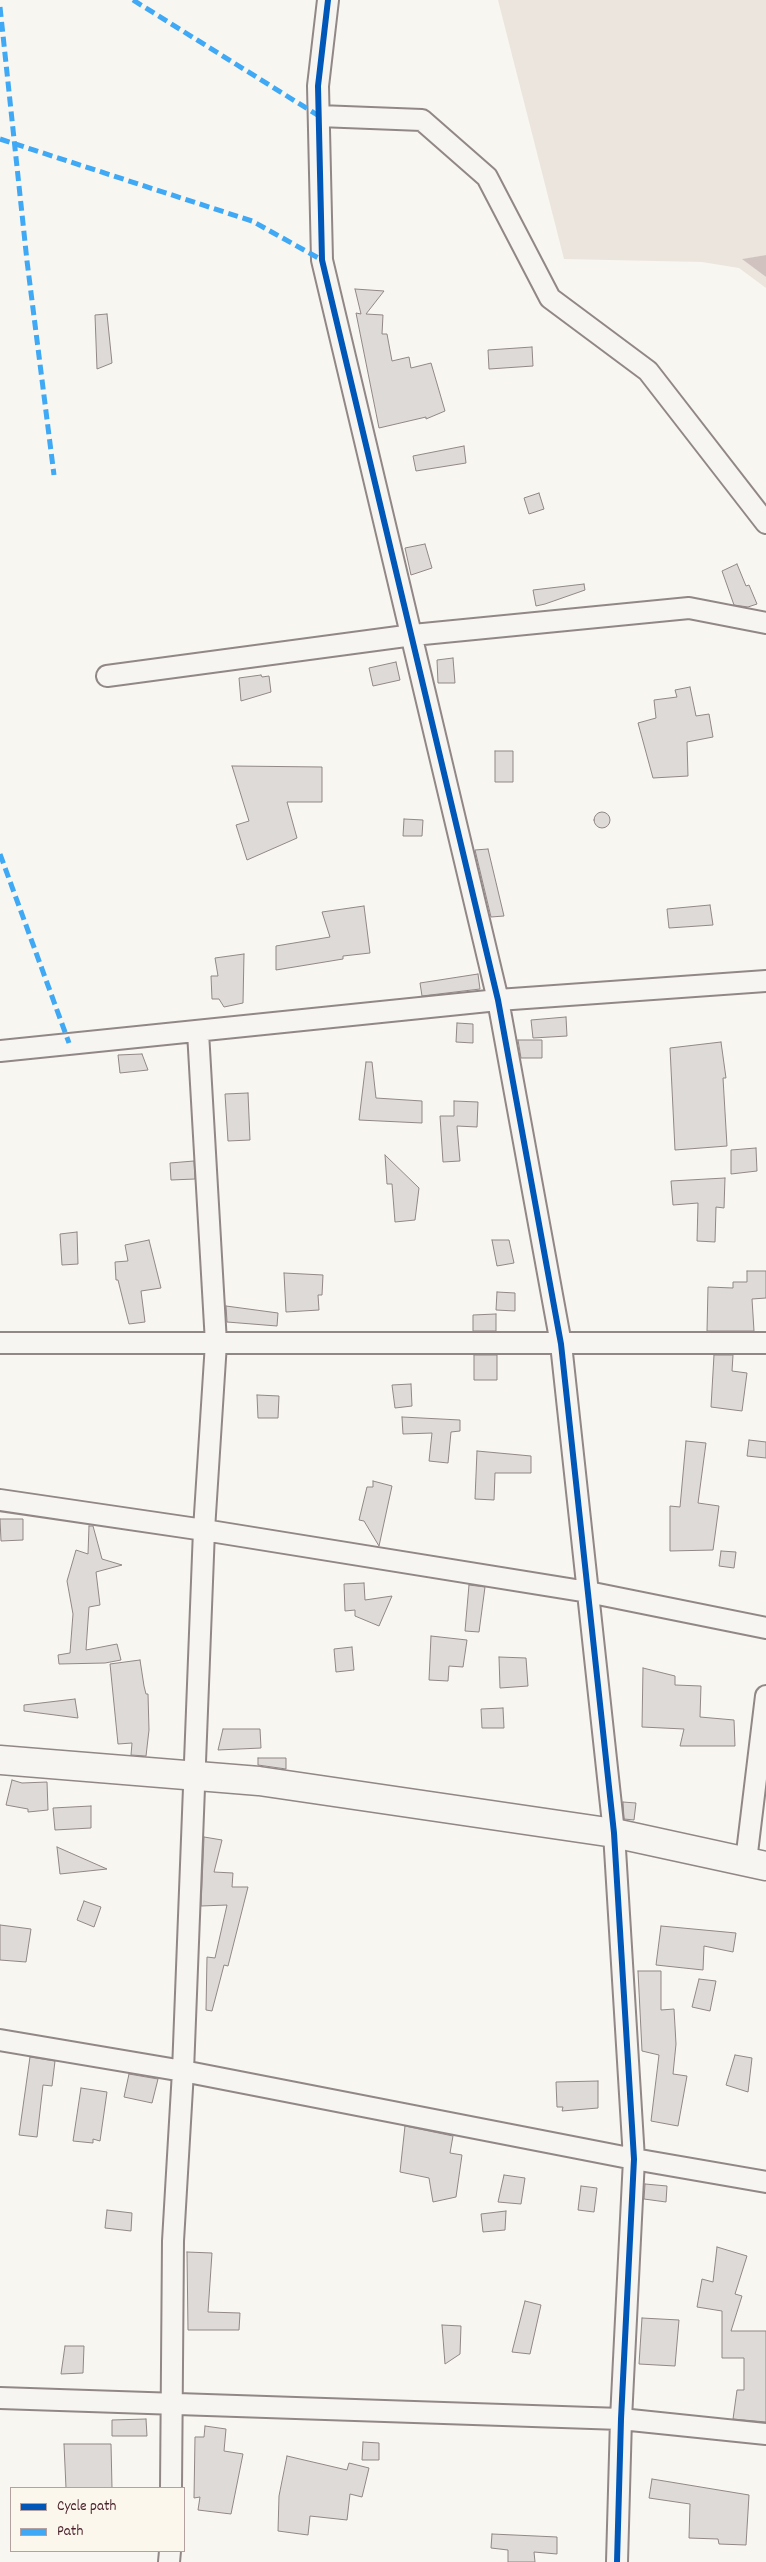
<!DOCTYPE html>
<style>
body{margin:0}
#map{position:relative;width:766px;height:2562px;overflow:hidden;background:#f8f6f0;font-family:Dekko,sans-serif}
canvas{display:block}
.legend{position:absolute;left:10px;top:2487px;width:175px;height:65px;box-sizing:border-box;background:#fbf7ec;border:1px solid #b4a19f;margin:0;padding:6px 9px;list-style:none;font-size:15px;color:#4a1f2b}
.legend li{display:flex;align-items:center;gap:10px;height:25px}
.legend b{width:25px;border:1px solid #b4a19f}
</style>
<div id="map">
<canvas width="766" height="2562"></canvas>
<ul class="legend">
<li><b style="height:6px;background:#0057b8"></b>Cycle path</li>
<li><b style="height:6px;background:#3fa9f5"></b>Path</li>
</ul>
</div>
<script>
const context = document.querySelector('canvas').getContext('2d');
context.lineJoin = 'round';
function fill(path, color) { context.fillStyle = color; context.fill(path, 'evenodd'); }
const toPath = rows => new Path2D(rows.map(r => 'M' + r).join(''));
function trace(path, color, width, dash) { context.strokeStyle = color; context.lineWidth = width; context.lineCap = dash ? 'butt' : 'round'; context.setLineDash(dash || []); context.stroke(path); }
fill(toPath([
 [498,0,766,0,766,255,743,259,766,277,766,288,739,268,702,262,564,259]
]), '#ece5de');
fill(toPath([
 [766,255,766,277,742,259]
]), '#d0c3bf');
const building = toPath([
 [355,289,384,291,366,314,383,315,382,334,387,334,392,361,409,357,411,368,431,363,445,411,426,419,426,417,379,428,356,313,361,314,355,289],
 [107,314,112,363,97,369,95,315,107,314],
 [532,347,533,366,489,369,488,350,532,347],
 [464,446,466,463,416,471,413,456,464,446],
 [539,493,544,509,529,514,524,498,539,493],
 [425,544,432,568,411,575,405,548,425,544],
 [737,564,746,586,749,585,757,604,748,607,734,605,722,571,737,564],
 [584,584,585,590,545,604,536,606,533,590,584,584],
 [453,658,455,683,438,683,437,660,453,658],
 [396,662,400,680,373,686,369,668,396,662],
 [261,675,262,677,269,676,271,692,241,701,239,678,261,675],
 [690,687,696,716,709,714,713,737,687,742,688,776,653,778,638,723,656,718,654,700,677,697,675,690,690,687],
 [495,751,513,751,513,782,495,782,495,751],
 [232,766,322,767,322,802,287,802,297,838,247,860,236,825,249,821,232,766],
 '594 820a8 8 0 1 1 16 0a8 8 0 1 1-16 0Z',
 [404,819,423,820,422,836,403,836,404,819],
 [488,849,504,916,491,917,475,850,488,849],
 [710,905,713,925,669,928,667,909,710,905],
 [364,906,370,953,343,956,343,959,276,970,276,946,330,937,322,912,364,906],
 [244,954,243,1003,224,1007,219,999,212,999,211,976,218,976,215,958,244,954],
 [478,974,480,989,422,996,420,983,478,974],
 [566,1017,567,1036,533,1038,531,1020,566,1017],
 [457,1023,473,1024,473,1043,456,1042,457,1023],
 [518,1040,542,1040,542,1058,521,1058,518,1040],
 [721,1042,726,1078,723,1078,727,1146,675,1150,670,1048,721,1042],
 [142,1054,148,1070,120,1073,118,1055,142,1054],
 [366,1062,372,1062,376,1098,422,1101,422,1123,359,1120,366,1062],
 [248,1093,250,1140,228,1141,225,1094,248,1093],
 [454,1101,478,1102,477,1127,457,1126,460,1161,443,1162,440,1116,454,1116,454,1101],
 [756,1148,757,1171,731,1174,731,1150,756,1148],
 [385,1155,419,1188,415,1220,395,1222,392,1184,387,1184,385,1155],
 [194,1161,195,1179,171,1180,170,1163,194,1161],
 [725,1178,724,1208,716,1207,715,1242,697,1241,698,1203,673,1205,671,1181,725,1178],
 [77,1232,78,1264,62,1265,60,1234,77,1232],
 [149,1240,161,1288,141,1291,145,1322,129,1324,118,1280,116,1280,115,1262,128,1261,125,1245,149,1240],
 [492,1240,509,1240,514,1263,497,1266,492,1240],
 [747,1271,766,1271,766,1298,752,1299,754,1331,707,1331,708,1287,733,1288,733,1282,747,1282,747,1271],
 [284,1273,323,1275,322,1295,318,1295,319,1310,286,1312,284,1273],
 [497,1292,515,1293,515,1311,496,1310,497,1292],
 [226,1306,278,1313,277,1326,227,1322,226,1306],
 [496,1314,496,1331,473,1331,473,1315,496,1314],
 [474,1355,497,1355,497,1380,474,1380,474,1355],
 [714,1355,733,1355,732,1371,747,1373,742,1411,711,1407,714,1355],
 [411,1384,412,1406,395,1408,392,1385,411,1384],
 [257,1395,279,1396,278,1418,258,1418,257,1395],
 [402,1417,460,1420,460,1431,451,1432,448,1463,429,1461,432,1433,403,1434,402,1417],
 [749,1440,766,1442,766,1458,747,1456,749,1440],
 [686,1441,706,1443,698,1503,719,1506,713,1550,670,1551,670,1506,680,1507,686,1441],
 [477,1451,531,1456,531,1473,495,1473,494,1500,475,1499,477,1451],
 [373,1481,392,1486,379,1546,364,1521,359,1520,367,1487,373,1487,373,1481],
 [0,1519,23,1519,23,1540,1,1541,0,1519],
 [89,1526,93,1526,102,1559,122,1565,96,1572,100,1605,89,1607,86,1650,117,1644,121,1660,105,1663,59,1664,58,1655,70,1653,73,1614,67,1581,76,1550,88,1554,89,1526],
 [721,1551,736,1552,734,1568,719,1566,721,1551],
 [364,1583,365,1600,392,1596,379,1626,355,1616,355,1610,345,1611,344,1584,364,1583],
 [469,1585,485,1587,479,1632,465,1631,469,1585],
 [431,1636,467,1640,463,1667,449,1666,448,1681,429,1680,431,1636],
 [352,1647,354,1670,336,1672,334,1649,352,1647],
 [499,1657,526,1658,528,1686,500,1688,499,1657],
 [140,1660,144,1686,146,1694,148,1694,149,1730,146,1756,131,1755,132,1743,118,1744,110,1664,140,1660],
 [643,1668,675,1676,675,1685,701,1686,700,1717,734,1720,735,1746,680,1746,684,1729,642,1727,643,1668],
 [75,1699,78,1718,24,1711,24,1705,75,1699],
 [503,1708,504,1728,482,1728,481,1709,503,1708],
 [223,1729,260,1729,261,1748,218,1750,223,1729],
 [258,1758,286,1758,286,1769,258,1765,258,1758],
 [12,1780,22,1783,47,1782,48,1810,28,1812,28,1809,6,1805,12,1780],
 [623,1802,636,1803,634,1820,624,1819,623,1802],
 [91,1806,91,1828,55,1830,53,1808,91,1806],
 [204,1837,222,1840,214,1872,233,1873,232,1887,248,1887,228,1966,224,1965,212,2011,206,2010,207,1957,215,1958,227,1905,201,1906,204,1837],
 [57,1847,107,1869,60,1874,57,1847],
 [84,1901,101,1907,94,1927,77,1920,84,1901],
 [0,1925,31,1929,26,1962,0,1960,0,1925],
 [661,1926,736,1933,733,1952,704,1946,703,1970,656,1965,661,1926],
 [638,1971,661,1971,661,2010,674,2009,676,2044,673,2074,687,2076,678,2126,651,2121,659,2055,642,2051,638,1971],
 [699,1979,716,1981,710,2011,692,2007,699,1979],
 [735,2055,752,2058,748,2092,726,2085,735,2055],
 [30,2057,55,2061,52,2086,43,2085,37,2137,19,2135,30,2057],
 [129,2074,158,2079,152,2103,124,2097,129,2074],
 [598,2081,598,2108,562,2111,563,2107,557,2107,556,2082,598,2081],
 [81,2088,107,2092,100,2141,93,2139,93,2143,73,2141,81,2088],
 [405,2126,453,2136,450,2153,462,2155,456,2197,433,2202,429,2178,400,2172,405,2126],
 [504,2175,525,2178,521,2204,498,2202,504,2175],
 [645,2184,667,2186,666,2202,644,2199,645,2184],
 [581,2186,597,2188,594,2212,578,2210,581,2186],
 [107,2210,132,2213,131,2231,105,2228,107,2210],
 [506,2211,505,2230,483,2232,481,2214,506,2211],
 [717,2247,747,2256,735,2294,742,2296,731,2331,766,2331,766,2422,733,2419,737,2390,744,2390,744,2358,722,2358,722,2311,697,2307,702,2279,713,2282,717,2247],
 [187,2252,212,2253,208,2312,240,2313,239,2330,188,2330,187,2252],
 [525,2301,541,2305,530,2354,512,2352,525,2301],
 [642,2318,679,2320,675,2366,639,2364,642,2318],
 [442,2325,461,2326,460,2354,445,2364,442,2325],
 [65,2346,84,2346,83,2373,61,2374,65,2346],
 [146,2419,147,2436,112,2436,112,2420,146,2419],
 [205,2426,226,2429,224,2451,243,2454,231,2514,198,2510,200,2497,194,2498,195,2437,204,2437,205,2426],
 [363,2442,379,2443,379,2460,362,2460,363,2442],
 [64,2444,111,2444,112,2488,66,2488,64,2444],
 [287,2456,347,2470,349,2463,369,2468,362,2497,350,2494,347,2520,310,2516,308,2535,278,2531,279,2496,287,2456],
 [652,2479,749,2495,746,2545,719,2544,718,2539,689,2538,690,2504,649,2498,652,2479],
 [492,2534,557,2537,557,2554,534,2552,535,2562,508,2562,508,2550,491,2548,492,2534]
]);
fill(building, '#dedad7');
trace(building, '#918787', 1);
const minor = toPath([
 [328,0,318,86,322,260,498,1000,561,1344,614,1833,634,2159,621,2419,617,2562],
 [319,116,422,120,487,177,550,298,648,371,766,523],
 [107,676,413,635,689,608,766,623],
 [0,1051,498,1000,766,981],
 [0,1343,766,1343],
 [0,1500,204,1530,588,1592,766,1628],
 [746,1861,766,1696],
 [0,2040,183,2071,634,2159,766,2182],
 [0,2398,621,2419,766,2434],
 [171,2488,173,2241,183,2071,204,1530,216,1343,198,1032],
 [169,2562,170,2551]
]);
const secondary = toPath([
 [0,1760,259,1781,614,1833,766,1866]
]);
trace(minor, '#918787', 24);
trace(secondary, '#918787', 31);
trace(minor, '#f6f5f1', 20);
trace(secondary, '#f6f5f1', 28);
trace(toPath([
 [133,0,319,116],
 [0,7,27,261,54,475],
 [0,139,252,221,322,260],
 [0,854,69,1043]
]), '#3fa9f5', 5, [10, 5]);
trace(toPath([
 [328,0,318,86,322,260,498,1000,561,1344,614,1833,634,2159,621,2419,617,2562]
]), '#0057b8', 6);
</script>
